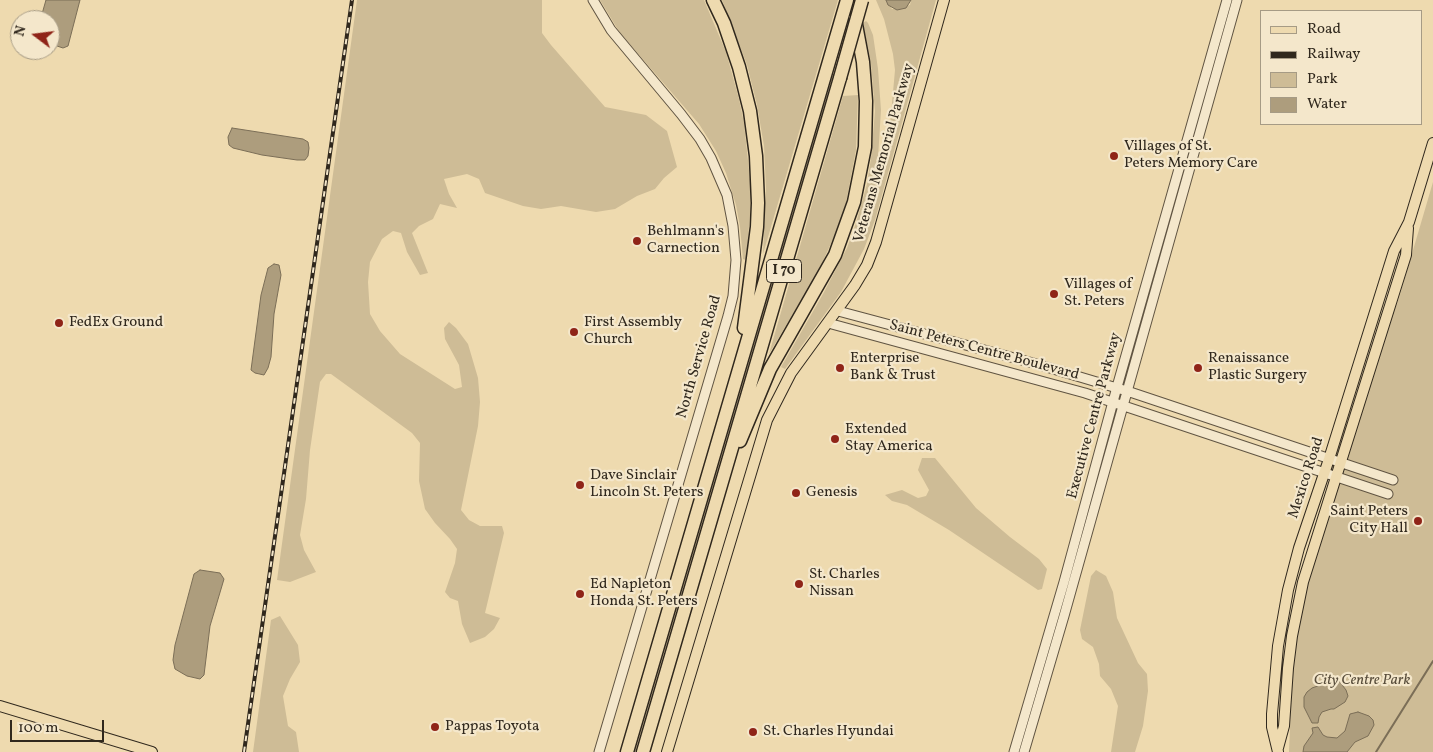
<!DOCTYPE html>
<style>
body{margin:0}
#map{position:relative;width:1433px;height:752px;overflow:hidden;background:#eedaaf;font-family:Vollkorn,serif}
canvas{display:block}
.legend{position:absolute;left:1260px;top:10px;width:162px;height:115px;box-sizing:border-box;background:#f4e7cb;border:1px solid #a69b85;margin:0;padding:6px 9px;list-style:none;font-size:15px;color:#30281d}
.legend li{display:flex;align-items:center;gap:10px;height:25px}
.legend b{width:25px;border:1px solid #a69b85}
.north{position:absolute;left:10px;top:10px;width:50px;height:50px;box-sizing:border-box;background:#f4e7cb;border:1px solid #a69b85;border-radius:50%;rotate:285deg;font-size:14px;font-weight:700;line-height:20px;text-align:center;color:#30281d}
.north::after{content:'';display:block;margin:auto;width:18px;height:22px;background:#8f2418;clip-path:polygon(50% 0,100% 100%,50% 72%,0 100%)}
.scale{position:absolute;left:10px;top:720px;width:94px;height:22px;box-sizing:border-box;border:2px solid #30281d;border-top:0;padding-left:6px;font-size:15px;line-height:18px;white-space:nowrap;color:#30281d;-webkit-text-stroke:4px #f4e7cb;paint-order:stroke}
</style>
<div id="map">
<canvas width="1433" height="752"></canvas>
<ul class="legend">
<li><b style="height:6px;background:#eedaaf"></b>Road</li>
<li><b style="height:6px;background:#30281d"></b>Railway</li>
<li><b style="height:14px;background:#cebc96"></b>Park</li>
<li><b style="height:14px;background:#ad9d7d"></b>Water</li>
</ul>
<div class="north">N</div>
<div class="scale">100 m</div>
</div>
<script>
const context = document.querySelector('canvas').getContext('2d');
context.lineJoin = 'round';
function fill(path, color) { context.fillStyle = color; context.fill(path, 'evenodd'); }
const toPath = rows => new Path2D(rows.map(r => 'M' + r).join(''));
function trace(path, color, width, dash) { context.strokeStyle = color; context.lineWidth = width; context.lineCap = dash ? 'butt' : 'round'; context.setLineDash(dash || []); context.stroke(path); }
function drawText(font, color, halo, rows, align = 'center') {
  context.font = font + ' Vollkorn,serif'; context.lineWidth = 4.5; context.setLineDash([]); context.textBaseline = 'middle'; context.strokeStyle = halo; context.fillStyle = color; for (const [text, x, y, turn = 0] of rows) {
    context.save(); context.translate(x, y); context.rotate((+turn || 0) * Math.PI / 180); context.textAlign = isNaN(turn) ? turn : align; if (halo) context.strokeText(text, 0, 0); context.fillText(text, 0, 0); context.restore();
  }
}
fill(toPath([
 [357,0,542,0,542,33,551,45,605,107,646,115,667,131,677,167,664,178,655,189,637,196,615,209,596,212,561,206,541,209,523,206,485,193,479,179,467,174,444,179,449,194,457,208,440,204,433,219,419,226,412,233,428,273,420,275,407,252,401,233,393,231,382,239,370,262,368,282,370,314,380,331,400,354,455,389,462,387,459,365,445,339,444,328,449,322,456,328,468,344,478,378,480,402,478,426,461,510,469,520,480,526,502,526,504,533,485,613,500,618,494,629,485,637,470,643,462,624,458,601,450,598,445,592,455,563,457,549,450,539,435,523,425,509,419,481,420,443,412,433,331,374,326,374,320,382,310,450,306,499,300,535,304,550,316,572,290,582,277,580],
 [600,0,704,0,726,52,739,99,744,123,751,189,750,215,746,260,743,259,740,227,736,205,726,173,716,151,699,124,620,33],
 [722,0,838,0,763,254,766,188,764,146,757,105,747,65],
 [876,0,886,0,892,9,910,5,911,0,936,0,875,220,864,249,841,292,785,369,781,367,823,294,847,248,856,223,867,184,871,158,875,111,871,63,863,23,866,21,868,23,873,35,878,69,881,110,878,158,882,153,890,125,895,70,893,54,884,19],
 [858,95,856,150,846,203,837,230,819,270,769,354,843,96],
 [1433,182,1433,752,1289,752,1292,677,1296,642,1307,581,1391,319,1399,298],
 [922,458,935,458,976,508,1010,537,1039,559,1047,569,1042,589,1038,590,949,530,907,505,892,501,885,495,902,490,918,498,926,496,929,490,918,470],
 [1096,570,1106,576,1113,592,1117,618,1138,663,1147,674,1148,691,1143,726,1135,752,1111,752,1118,706,1111,689,1100,676,1099,664,1093,647,1082,639,1080,630,1091,576],
 [280,616,298,645,300,662,290,679,283,696,288,726,296,732,299,752,253,752,271,620]
]), '#cebc96');
const water = toPath([
 [46,0,80,0,68,46,63,48,57,46,52,38,50,20,43,20,42,14,46,0],
 [886,0,911,0,906,8,897,10,888,5,886,0],
 [232,128,303,139,308,142,309,148,308,156,305,160,297,160,262,155,233,148,229,145,228,137,232,128],
 [274,264,279,265,281,275,274,314,271,357,268,368,264,375,255,373,251,370,261,295,268,268,274,264],
 [200,570,220,573,224,579,210,626,204,675,200,679,187,676,175,669,173,660,175,645,194,574,200,570],
 [1332,681,1339,681,1346,690,1348,696,1345,702,1334,709,1331,709,1322,712,1319,717,1318,723,1312,723,1304,707,1304,697,1307,692,1312,688,1332,681],
 [1358,712,1369,716,1373,720,1374,725,1368,736,1355,742,1347,752,1303,752,1304,746,1313,733,1312,728,1318,727,1323,735,1327,737,1337,738,1345,731,1350,714,1358,712]
]);
fill(water, '#ad9d7d');
trace(water, '#7b6e57', 1);
trace(toPath([
 [1376,752,1433,661]
]), '#7b6e57', 2);
const minor = toPath([
 [593,0,611,30,681,114,700,139,711,158,727,195,733,226,736,260,733,296,728,316,599,752],
 [838,311,1033,363,1127,391,1393,480],
 [828,323,1085,393,1388,494],
 [1014,752,1064,582,1117,387,1227,0],
 [1024,752,1064,616,1237,0]
]);
const major = toPath([
 [0,706,152,752],
 [1278,748,1284,726,1288,668,1292,636,1303,582,1406,255,1408,228],
 [667,752,767,420,791,373,855,285,867,265,876,242,944,0],
 [1278,752,1272,727,1272,714,1278,646,1288,590,1299,548,1329,459,1394,251,1409,222,1433,143]
]);
const highway = toPath([
 [713,0,724,23,739,67,750,111,756,156,758,203,757,227,744,328],
 [740,441,770,369,835,255,854,202,865,147,866,101,863,62,855,19],
 [627,752,847,0],
 [643,752,840,78]
]);
trace(minor, '#605442', 11);
trace(major, '#30281d', 12);
trace(highway, '#30281d', 15);
trace(minor, '#f4e7cb', 9);
trace(major, '#eedaaf', 10);
trace(highway, '#eedaaf', 12);
const rail = toPath([
 [244,752,352,0]
]);
trace(rail, '#30281d', 4);
trace(rail, '#f4e7cb', 2, [5.5]);
const highwayBridge = toPath([
 [840,78,862,0]
]);
trace(highwayBridge, '#30281d', 15, []);
trace(highwayBridge, '#eedaaf', 12);
for (const [x, y, r, color] of [
 [1114,156,5,"#8f2418"],
 [637,241,5,"#8f2418"],
 [1054,294,5,"#8f2418"],
 [59,323,5,"#8f2418"],
 [574,332,5,"#8f2418"],
 [840,368,5,"#8f2418"],
 [1198,368,5,"#8f2418"],
 [835,439,5,"#8f2418"],
 [580,485,5,"#8f2418"],
 [796,493,5,"#8f2418"],
 [1418,521,5,"#8f2418"],
 [799,584,5,"#8f2418"],
 [580,594,5,"#8f2418"],
 [435,727,5,"#8f2418"],
 [753,732,5,"#8f2418"]
]) { const dot = new Path2D(); dot.arc(x, y, r, 0, 2 * Math.PI); context.fillStyle = color; context.fill(dot); trace(dot, '#f4e7cb', 2); }
for (const [x, y, w] of [
 [784,271,35]
]) { const box = new Path2D(); box.roundRect(x - w / 2, y - 11.5, w, 23, 4); context.fillStyle = '#f4e7cb'; context.fill(box); trace(box, '#30281d', 1); }
drawText('bold 14px', '#30281d', null, [
 ["I 70",784,271]
]);
drawText('15px', '#30281d', '#f4e7cb', [
 ["Villages of St.",1124,147],
 ["Peters Memory Care",1124,164],
 ["Behlmann's",647,232],
 ["Carnection",647,249],
 ["Villages of",1064,285],
 ["St. Peters",1064,302],
 ["FedEx Ground",69,323],
 ["First Assembly",584,323],
 ["Church",584,340],
 ["Enterprise",850,359],
 ["Bank & Trust",850,376],
 ["Renaissance",1208,359],
 ["Plastic Surgery",1208,376],
 ["Extended",845,430],
 ["Stay America",845,447],
 ["Dave Sinclair",590,476],
 ["Lincoln St. Peters",590,493],
 ["Genesis",806,493],
 ["Saint Peters",1408,512,"right"],
 ["City Hall",1408,529,"right"],
 ["St. Charles",809,575],
 ["Nissan",809,592],
 ["Ed Napleton",590,585],
 ["Honda St. Peters",590,602],
 ["Pappas Toyota",445,727],
 ["St. Charles Hyundai",763,732]
], 'left');
drawText('15px', '#30281d', '#f4e7cb', [
 ["Veterans Memorial Parkway",885,153,-74],
 ["Saint Peters Centre Boulevard",984,351,15],
 ["North Service Road",700,357,-74],
 ["Executive Centre Parkway",1095,416,-75],
 ["Mexico Road",1307,478,-72]
]);
drawText('italic 15px', '#584d3b', '#f4e7cb', [
 ["City Centre Park",1362,681]
]);
</script>
